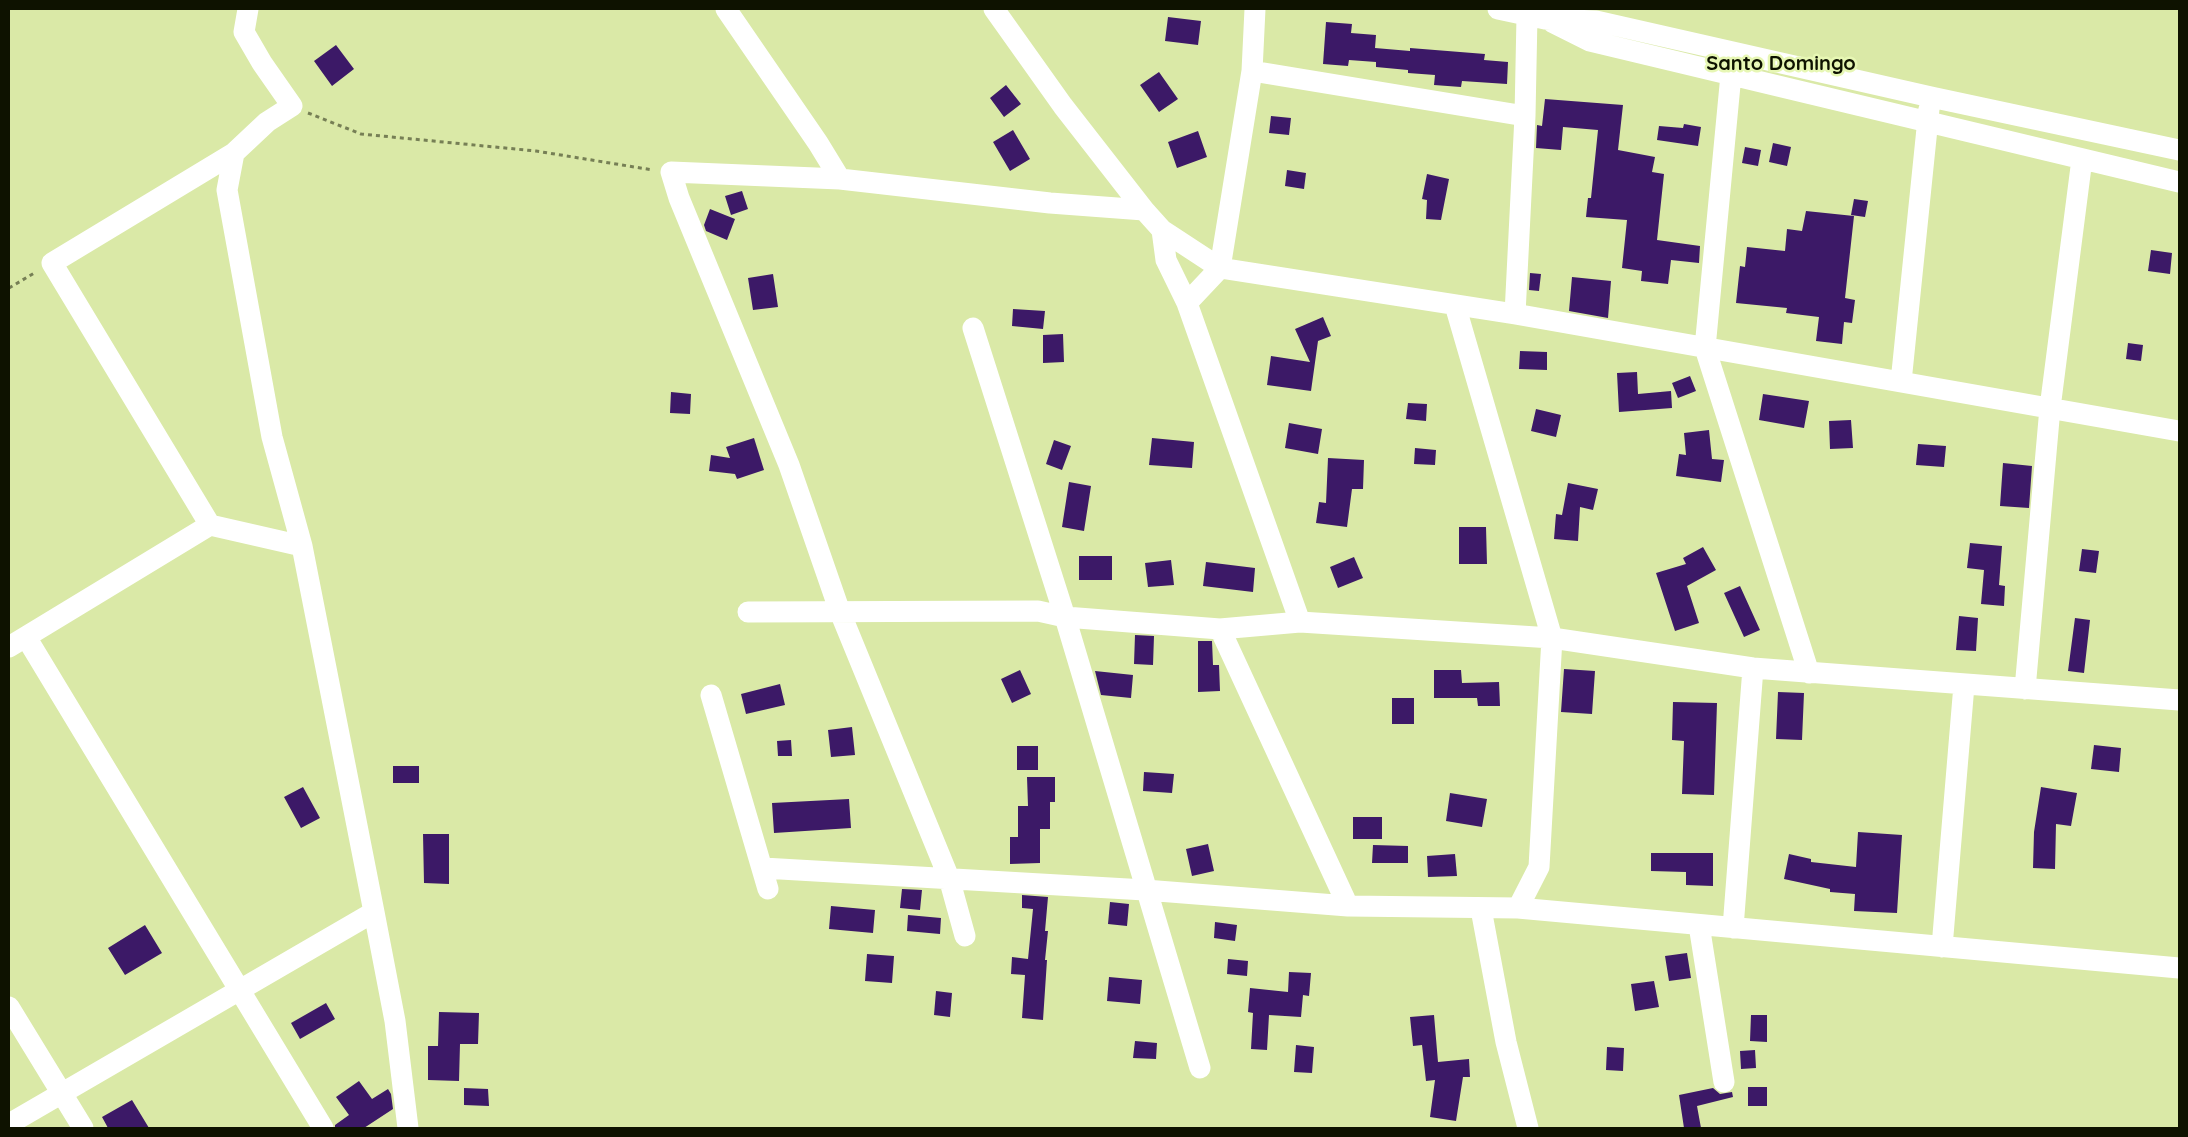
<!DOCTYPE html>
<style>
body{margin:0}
#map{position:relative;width:2188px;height:1137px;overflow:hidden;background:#dae9a7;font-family:Quicksand,sans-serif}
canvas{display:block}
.frame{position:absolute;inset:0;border:10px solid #0e1200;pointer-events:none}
</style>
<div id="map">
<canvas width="2188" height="1137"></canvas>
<div class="frame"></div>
</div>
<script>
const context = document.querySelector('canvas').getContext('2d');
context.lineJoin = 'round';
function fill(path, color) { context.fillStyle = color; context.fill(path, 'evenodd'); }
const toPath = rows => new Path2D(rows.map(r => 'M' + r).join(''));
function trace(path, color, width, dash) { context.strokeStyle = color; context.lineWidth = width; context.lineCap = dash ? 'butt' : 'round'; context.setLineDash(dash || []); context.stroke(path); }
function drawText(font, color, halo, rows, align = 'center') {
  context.font = font + ' Quicksand,sans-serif'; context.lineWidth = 5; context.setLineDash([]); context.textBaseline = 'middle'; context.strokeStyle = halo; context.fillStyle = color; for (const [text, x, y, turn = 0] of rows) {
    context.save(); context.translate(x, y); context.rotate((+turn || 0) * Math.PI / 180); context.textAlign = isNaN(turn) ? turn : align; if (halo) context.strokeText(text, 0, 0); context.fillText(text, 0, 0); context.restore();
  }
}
fill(toPath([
 [1168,17,1201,21,1198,45,1165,41],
 [1326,22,1352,24,1351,33,1376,35,1375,48,1410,51,1410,48,1485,54,1484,60,1508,62,1507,84,1462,81,1461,87,1434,85,1435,75,1408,73,1408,70,1376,67,1376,62,1349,60,1348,66,1323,64],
 [336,45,354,69,332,86,314,61],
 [1159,72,1178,99,1159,112,1140,85],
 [1006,85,1021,104,1004,117,990,98],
 [1545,99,1623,105,1618,150,1655,157,1652,172,1664,174,1657,240,1700,246,1699,263,1671,260,1668,284,1641,281,1642,271,1622,268,1627,220,1586,217,1588,198,1591,198,1598,130,1563,127,1561,150,1536,148,1537,125,1542,126],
 [1271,116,1291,118,1289,135,1269,133],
 [1684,124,1701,127,1698,146,1657,140,1659,126,1683,128],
 [1013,130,1030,159,1010,171,993,142],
 [1198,131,1207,157,1177,168,1168,142],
 [1773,143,1791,147,1787,166,1769,162],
 [1745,147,1761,150,1758,166,1742,163],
 [1287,170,1306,173,1304,189,1285,186],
 [1427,174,1449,179,1441,220,1426,219,1427,200,1422,199],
 [742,191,748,209,731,215,725,196],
 [1854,199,1868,201,1865,217,1851,215],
 [710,209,735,219,727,240,706,231,704,225],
 [1806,211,1854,216,1845,298,1855,300,1852,323,1844,322,1842,344,1816,341,1819,317,1786,313,1787,308,1736,303,1740,266,1745,267,1747,247,1785,251,1787,229,1802,231],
 [2151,250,2172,253,2170,274,2148,271],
 [1530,273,1541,274,1539,291,1529,290],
 [773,274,778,307,753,310,748,278],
 [1572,277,1611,281,1608,318,1569,311],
 [1013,309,1045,311,1043,329,1012,326],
 [1323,317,1331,336,1318,341,1311,391,1267,385,1271,356,1310,362,1295,329],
 [1063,334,1064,362,1043,363,1043,335],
 [2128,343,2143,345,2141,361,2126,359],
 [1520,351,1547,352,1547,370,1519,369],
 [1637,372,1638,394,1671,391,1672,408,1619,412,1617,373],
 [1690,376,1696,391,1678,398,1672,383],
 [671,392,691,394,690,414,670,413],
 [1763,394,1809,401,1804,428,1759,420],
 [1408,403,1427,404,1426,421,1406,419],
 [1536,409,1561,415,1556,437,1531,431],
 [1851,420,1853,448,1830,449,1829,421],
 [1289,423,1322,429,1318,454,1285,448],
 [1709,430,1712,459,1724,460,1721,482,1676,476,1679,454,1686,455,1684,433],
 [754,438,764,470,737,479,735,474,709,471,711,455,730,458,726,447],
 [1152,438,1194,442,1192,468,1149,465],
 [1054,440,1071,446,1062,470,1046,464],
 [1918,444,1946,446,1944,467,1916,465],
 [1415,448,1436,450,1435,465,1414,464],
 [1328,458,1364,460,1363,489,1352,489,1347,527,1316,523,1319,502,1326,503],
 [2003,463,2032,466,2029,508,2000,506],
 [1069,482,1091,486,1084,531,1062,527],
 [1568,483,1598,489,1593,510,1580,507,1578,541,1554,539,1556,514,1562,515],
 [1459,527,1486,527,1487,564,1459,564],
 [1970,543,2002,546,1999,585,2005,586,2004,606,1981,604,1984,570,1967,568],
 [1703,547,1716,570,1687,586,1699,623,1675,631,1656,573,1686,564,1683,558],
 [2082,549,2099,551,2096,573,2079,571],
 [1079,556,1112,556,1112,580,1079,580],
 [1354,557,1363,578,1338,588,1330,567],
 [1171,560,1174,585,1148,587,1145,563],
 [1206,562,1255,568,1253,592,1203,586],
 [1740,586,1760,630,1744,637,1724,593],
 [1959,616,1978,618,1976,651,1956,650],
 [2075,618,2090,620,2084,673,2068,671],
 [1135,635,1154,636,1153,665,1134,664],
 [1198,641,1212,641,1213,665,1219,665,1220,691,1198,692],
 [1564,669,1595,671,1592,714,1561,712],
 [1020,670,1031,694,1012,703,1001,679],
 [1434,670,1461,670,1462,683,1499,682,1500,706,1478,706,1477,698,1434,698],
 [1095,671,1133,675,1131,698,1101,695],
 [780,684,785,705,746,714,741,694],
 [1778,692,1804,693,1802,740,1776,739],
 [1392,698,1414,698,1414,724,1392,724],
 [1673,702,1717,703,1714,795,1682,794,1684,741,1672,740],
 [852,727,855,755,831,757,828,730],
 [791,740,792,756,778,756,777,741],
 [2094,745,2121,748,2119,772,2091,769],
 [1017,746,1038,746,1038,770,1017,770],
 [393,766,419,766,419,783,393,783],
 [1144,772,1174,774,1172,793,1143,791],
 [1027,777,1055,777,1055,802,1050,802,1050,829,1040,829,1040,863,1010,864,1010,837,1018,837,1018,806,1028,806],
 [303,787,320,818,301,828,284,797],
 [2041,787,2077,793,2071,826,2056,824,2055,869,2033,868,2034,832],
 [1450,793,1487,799,1482,827,1446,821],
 [849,799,851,828,774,833,772,803],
 [1353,817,1382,817,1382,839,1353,839],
 [1858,832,1902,835,1897,913,1854,911,1855,894,1830,892,1830,889,1784,879,1789,854,1811,859,1811,862,1856,867],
 [423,834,449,834,449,884,424,883],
 [1208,844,1214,871,1192,876,1186,849],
 [1373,845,1408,846,1408,863,1372,863],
 [1651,853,1713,853,1713,886,1686,885,1686,872,1651,871],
 [1455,854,1457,876,1428,877,1427,856],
 [902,889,922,890,920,910,900,908],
 [1022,895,1048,897,1045,931,1048,931,1045,960,1047,960,1043,1020,1022,1018,1025,975,1011,974,1012,957,1028,959,1033,909,1022,908],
 [1110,902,1129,904,1127,926,1108,924],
 [831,906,875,910,873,933,829,929],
 [908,915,941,918,940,934,907,931],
 [1215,922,1237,925,1235,941,1214,938],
 [145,925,162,953,125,975,108,948],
 [1687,953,1691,978,1669,981,1665,956],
 [867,954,894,956,892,983,865,981],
 [1228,959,1248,961,1247,976,1227,974],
 [1289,972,1311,973,1309,996,1303,995,1301,1017,1269,1015,1267,1050,1251,1049,1253,1013,1248,1012,1250,988,1288,992],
 [1109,977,1142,980,1140,1004,1107,1001],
 [1654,981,1659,1007,1635,1011,1631,984],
 [936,991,952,993,950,1017,934,1015],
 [326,1003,335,1019,300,1039,291,1023],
 [439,1012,479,1013,478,1044,460,1044,459,1081,428,1080,428,1046,438,1046],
 [1434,1015,1438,1062,1469,1059,1470,1077,1463,1077,1456,1121,1430,1117,1435,1080,1426,1081,1422,1045,1413,1046,1410,1017],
 [1751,1015,1767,1015,1767,1042,1750,1041],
 [1135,1041,1157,1043,1156,1059,1133,1058],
 [1296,1045,1314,1047,1312,1073,1294,1072],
 [1607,1047,1624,1048,1623,1071,1606,1070],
 [1755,1050,1756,1068,1741,1069,1740,1051],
 [359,1081,372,1099,388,1089,391,1094,393,1109,364,1128,335,1128,335,1125,349,1115,336,1097],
 [1748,1087,1767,1087,1767,1106,1748,1106],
 [464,1088,488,1089,489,1106,464,1105],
 [1713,1088,1720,1094,1732,1092,1733,1097,1697,1106,1701,1128,1684,1128,1679,1095],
 [132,1100,149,1128,108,1128,102,1117]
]), '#3c1967');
trace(toPath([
 [308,113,361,134,536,151,653,170],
 [9,288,36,272]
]), '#767f55', 3, [4, 4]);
trace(toPath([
 [248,9,244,32,262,63,292,106,267,122,234,153,227,190,272,437,302,546,374,912,395,1021,408,1128],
 [726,9,818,143,840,179],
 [994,9,1063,106,1144,210],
 [1498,9,1545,19,1596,21,1931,97,2179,150],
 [1552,22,1590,41,2179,182],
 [1732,64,1705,348,1809,673],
 [1252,71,1525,116],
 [1162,230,1166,260,1187,303,1300,622],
 [1187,303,1220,268,1252,71,1255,9],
 [1455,305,1552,638,1539,867,1518,908],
 [1515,314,1525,116,1527,16],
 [973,328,1065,617,1200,1068],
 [1901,382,1929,109],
 [210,525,52,263,234,153],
 [748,612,1038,611,1065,617,1220,629,1300,622,1552,638,1753,668,2179,700],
 [1220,629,1348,906],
 [26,637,323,1128],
 [9,647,210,525,302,546],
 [2025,689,2050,408,2082,159],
 [711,695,768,889],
 [763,868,1145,890,1348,906,1518,908,2179,968],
 [1481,909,1506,1042,1528,1128],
 [1699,925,1724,1082],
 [1733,928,1753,668],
 [965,936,949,878,840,612,789,465,679,198,671,172,840,179,1050,203,1144,210,1162,230,1220,268,1515,314,2179,431],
 [1942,947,1964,685],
 [9,1007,83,1128],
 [9,1124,374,912]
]), '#fff', 21);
drawText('bold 20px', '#0e1200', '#e7f7b4', [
 ["Santo Domingo",1781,64]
]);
</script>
